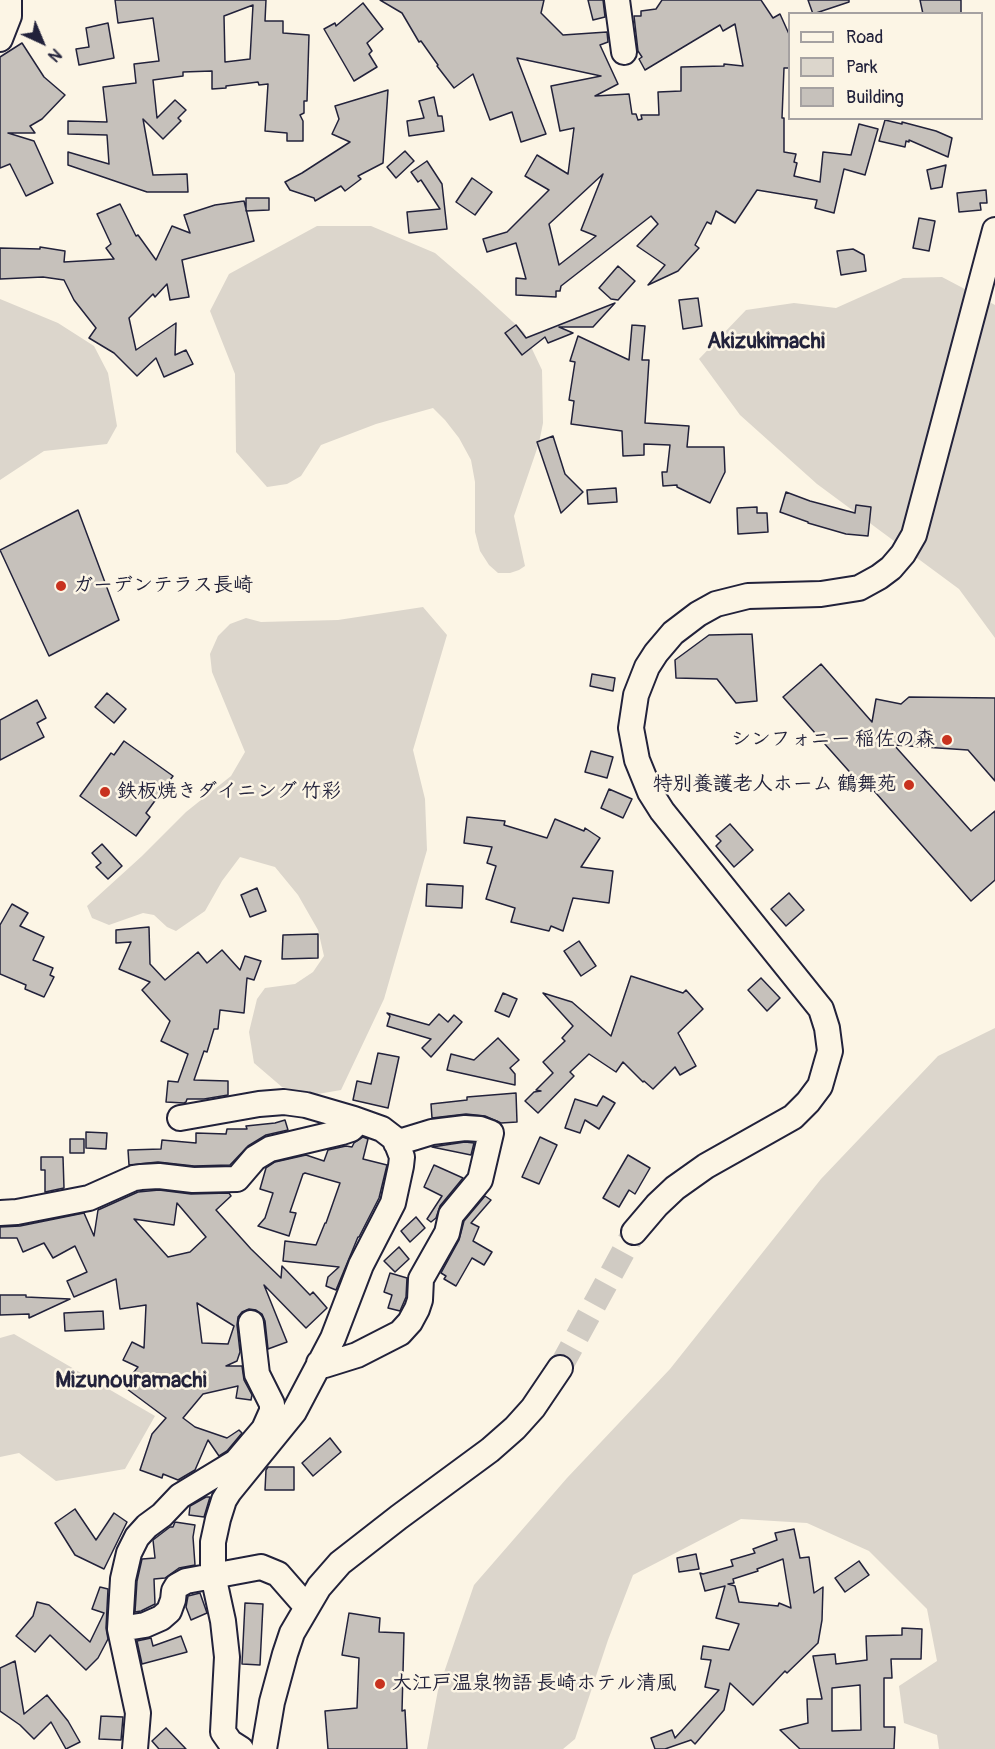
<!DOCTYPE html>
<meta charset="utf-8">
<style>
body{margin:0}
#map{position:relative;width:995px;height:1749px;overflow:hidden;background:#fcf5e5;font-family:Pangolin,sans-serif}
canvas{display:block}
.legend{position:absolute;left:788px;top:12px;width:195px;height:108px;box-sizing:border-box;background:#fcf5e5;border:2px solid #a5a1a1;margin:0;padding:8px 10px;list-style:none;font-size:18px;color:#22223b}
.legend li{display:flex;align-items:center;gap:12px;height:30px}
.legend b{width:30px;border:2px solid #a5a1a1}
.north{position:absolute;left:12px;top:12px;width:60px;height:60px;-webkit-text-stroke:4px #fcf5e5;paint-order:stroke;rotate:136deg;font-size:16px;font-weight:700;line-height:24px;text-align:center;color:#22223b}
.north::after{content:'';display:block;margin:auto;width:21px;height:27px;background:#22223b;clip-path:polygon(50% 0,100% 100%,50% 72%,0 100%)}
</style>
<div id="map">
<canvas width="995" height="1749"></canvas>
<ul class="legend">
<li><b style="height:8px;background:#fcf5e5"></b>Road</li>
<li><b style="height:16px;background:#dcd6cc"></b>Park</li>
<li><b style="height:16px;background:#c6c1bb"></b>Building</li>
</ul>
<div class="north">N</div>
</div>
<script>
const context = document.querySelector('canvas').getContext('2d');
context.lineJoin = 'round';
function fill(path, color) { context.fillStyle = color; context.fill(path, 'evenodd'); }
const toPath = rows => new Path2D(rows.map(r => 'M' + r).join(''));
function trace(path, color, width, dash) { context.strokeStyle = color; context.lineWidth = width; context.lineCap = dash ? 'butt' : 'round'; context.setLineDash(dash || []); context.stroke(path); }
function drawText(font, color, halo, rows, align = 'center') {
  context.font = font + ' Pangolin,"Klee One",sans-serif'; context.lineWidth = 5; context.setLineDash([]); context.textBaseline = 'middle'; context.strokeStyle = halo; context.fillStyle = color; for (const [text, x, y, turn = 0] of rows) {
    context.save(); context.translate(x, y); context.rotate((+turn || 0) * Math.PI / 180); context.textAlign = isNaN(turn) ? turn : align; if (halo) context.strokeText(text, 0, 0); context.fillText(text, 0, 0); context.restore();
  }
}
fill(toPath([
 [317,226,371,226,435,253,477,289,524,332,542,370,543,423,539,443,514,516,525,566,519,570,510,573,498,573,489,565,480,551,475,532,475,482,471,460,459,438,445,420,433,408,376,424,321,445,301,476,287,484,267,487,236,452,235,374,210,311,229,274],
 [942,277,995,305,995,638,959,589,817,484,740,415,699,359,746,310,794,303,836,308,903,278],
 [0,299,58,323,94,346,108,373,117,426,107,444,44,451,0,480],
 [423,607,447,635,413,750,425,799,427,850,384,999,341,1090,312,1095,282,1087,254,1063,249,1032,257,999,265,988,295,984,313,972,324,956,318,930,298,895,275,867,240,857,222,881,205,911,176,931,167,927,154,915,143,913,109,925,92,918,87,906,142,856,186,812,231,776,245,752,212,672,210,654,218,636,230,624,246,618,261,622,338,620],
 [995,1028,995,1749,939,1749,937,1735,904,1723,899,1686,937,1661,927,1609,869,1551,807,1523,741,1519,633,1575,608,1640,575,1739,563,1749,427,1749,438,1690,474,1585,567,1478,670,1369,821,1179,938,1056],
 [14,1334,155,1416,125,1469,56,1481,19,1453,0,1457,0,1338]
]), '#dcd6cc');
const building = toPath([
 [115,0,266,0,265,21,283,21,283,33,309,35,307,101,304,101,304,113,300,115,303,121,303,141,287,141,287,133,265,131,268,84,259,85,258,82,226,86,226,88,212,89,212,71,183,72,183,76,153,80,157,118,175,100,186,110,178,118,181,121,163,139,143,119,153,175,187,174,188,192,147,192,68,165,68,152,109,164,107,135,68,134,68,121,107,122,103,87,136,83,134,64,159,61,153,18,118,23,115,0],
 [253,5,250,59,225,62,224,16,253,5],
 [380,0,544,0,541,13,563,35,607,32,608,42,600,45,618,84,595,96,629,94,632,114,636,114,638,120,642,119,641,115,659,115,658,92,681,91,681,67,724,66,724,64,743,66,735,24,723,31,720,25,645,70,639,59,642,57,638,51,634,16,641,16,641,11,656,9,662,0,761,0,773,18,780,14,789,34,789,68,784,68,782,118,784,118,784,152,796,154,794,162,797,163,794,176,820,182,823,152,851,155,859,124,878,129,865,175,844,169,834,213,815,208,817,200,757,190,735,223,716,211,711,224,707,222,695,245,699,248,678,271,648,285,665,265,637,246,658,224,651,216,561,286,560,291,556,291,556,297,516,295,516,278,526,279,516,243,487,252,483,239,507,232,549,190,525,176,537,155,568,174,574,128,560,131,551,86,601,76,517,58,546,134,521,142,512,112,490,120,473,74,454,88,437,66,438,65,421,41,419,42,402,13,380,0],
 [603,174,581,230,596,236,559,265,549,224,603,174],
 [588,0,603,0,605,17,593,20,588,0],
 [808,0,849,0,849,2,813,14,808,0],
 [920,0,961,0,961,14,923,14,920,0],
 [363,3,383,29,367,43,372,51,369,54,377,67,354,81,324,29,335,23,336,26,363,3],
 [108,23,114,58,79,65,76,49,89,47,86,28,108,23],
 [22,43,44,77,65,95,42,119,30,126,35,133,8,133,34,141,53,183,26,196,10,164,0,168,0,57,22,43],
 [388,90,383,163,358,176,361,179,345,191,341,186,315,201,314,198,290,190,285,182,302,173,350,142,332,134,339,119,335,106,388,90],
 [434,97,438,116,442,116,444,131,409,136,407,121,424,118,419,101,434,97],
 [885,120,902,124,902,122,936,131,952,138,948,157,909,140,909,142,906,141,905,147,879,141,885,120],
 [405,151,414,161,396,178,387,167,405,151],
 [427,161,442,184,447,229,409,233,407,212,440,209,421,180,418,182,411,172,427,161],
 [946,165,942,187,931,189,927,170,946,165],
 [472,178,492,192,475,215,456,202,472,178],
 [986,190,987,203,980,203,981,210,959,212,957,193,986,190],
 [246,198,269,198,269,210,246,211,246,198],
 [244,201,254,241,182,260,189,297,170,300,167,284,155,297,153,294,129,318,136,350,176,323,175,355,186,350,193,364,164,377,156,358,137,376,114,353,89,338,96,328,74,300,64,280,43,277,0,279,0,248,40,249,40,247,65,251,64,262,114,259,106,248,111,244,97,214,120,204,136,236,138,235,156,260,172,226,190,233,184,215,215,205,244,201],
 [919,218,935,221,929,251,913,248,919,218],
 [853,249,864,255,866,271,841,275,837,251,853,249],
 [618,266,635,281,618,300,611,299,599,288,618,266],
 [698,298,702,326,683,329,679,300,698,298],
 [615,303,593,327,559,327,573,333,548,343,545,337,522,355,505,333,516,325,526,338,615,303],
 [632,325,645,326,642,360,649,360,645,423,689,426,687,447,724,447,725,472,710,503,677,487,677,485,663,486,662,472,667,472,670,445,644,444,644,455,623,456,622,431,571,424,574,401,569,400,575,362,570,361,578,336,629,360,632,325],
 [553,436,565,474,583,492,561,513,537,442,553,436],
 [616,488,617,502,588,504,587,490,616,488],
 [786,492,810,501,855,513,856,505,871,507,868,536,846,534,808,523,808,522,780,512,786,492],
 [757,507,757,513,767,513,768,532,738,534,737,508,757,507],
 [78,510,119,620,49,656,0,550,78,510],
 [752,634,757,701,736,703,717,679,676,678,675,660,709,635,752,634],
 [821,664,872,722,876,699,901,704,909,697,995,698,995,781,968,750,894,745,971,831,995,811,995,880,971,901,868,784,864,788,783,697,821,664],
 [592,674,615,678,613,691,590,686,592,674],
 [107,693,126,709,114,723,95,707,107,693],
 [37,700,46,718,37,723,44,737,0,760,0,720,37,700],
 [124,741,173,776,146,813,150,817,136,836,80,796,111,753,114,755,124,741],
 [591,751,613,757,607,778,585,772,591,751],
 [609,789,632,799,623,818,601,808,609,789],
 [467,817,505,821,504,825,547,838,555,819,584,831,585,828,600,838,581,867,613,871,609,903,573,898,563,931,551,926,549,931,511,922,515,908,486,899,496,866,487,863,492,847,464,843,467,817],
 [730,824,753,850,734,867,716,846,721,841,716,836,730,824],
 [102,844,122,866,108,879,96,867,101,863,92,853,102,844],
 [427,884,463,886,462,908,426,906,427,884],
 [257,888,266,911,250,917,241,895,257,888],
 [789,893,804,910,786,926,771,909,789,893],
 [12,904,28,913,20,926,44,937,33,960,53,968,50,975,54,977,44,997,25,989,26,985,0,974,0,925,12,904],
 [149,927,150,964,165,980,198,952,207,963,222,950,240,970,245,956,261,961,254,980,247,978,244,1013,220,1010,218,1029,214,1029,207,1052,204,1051,194,1080,228,1081,228,1095,204,1099,187,1099,186,1102,184,1103,166,1102,168,1081,178,1082,188,1054,161,1041,170,1021,142,990,150,982,119,969,131,942,116,943,116,930,149,927],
 [318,934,318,958,282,959,283,935,318,934],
 [579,941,596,966,581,976,564,951,579,941],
 [631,976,683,993,686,990,703,1009,678,1033,696,1066,680,1075,675,1067,653,1089,644,1081,643,1082,623,1062,616,1072,589,1054,570,1072,574,1076,538,1113,525,1101,534,1092,541,1091,536,1090,553,1073,543,1062,565,1041,562,1038,573,1026,543,993,572,1002,611,1036,631,976],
 [761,978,780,998,767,1011,748,990,761,978],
 [503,993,517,999,509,1017,495,1011,503,993],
 [387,1013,429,1025,439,1014,448,1022,454,1015,462,1022,431,1057,422,1048,431,1039,387,1026,390,1016,387,1013],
 [498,1038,519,1060,510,1068,515,1074,515,1085,447,1070,451,1054,474,1060,498,1038],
 [378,1053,399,1057,388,1108,353,1100,357,1081,371,1084,378,1053],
 [516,1093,517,1122,501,1123,485,1116,466,1114,432,1118,431,1104,467,1100,467,1097,516,1093],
 [603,1096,615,1103,599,1129,585,1120,580,1133,565,1128,575,1099,597,1106,603,1096],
 [285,1120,288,1130,266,1135,248,1146,230,1165,194,1166,158,1162,129,1165,128,1150,161,1149,162,1140,196,1143,196,1133,226,1134,227,1129,247,1129,246,1126,275,1123,285,1120],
 [86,1132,107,1133,106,1149,86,1148,86,1132],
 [363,1137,368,1139,363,1159,387,1165,379,1198,359,1237,358,1237,336,1290,326,1286,328,1277,339,1267,283,1261,285,1241,316,1245,325,1223,326,1223,340,1183,305,1173,303,1174,290,1212,296,1213,289,1236,258,1226,265,1218,273,1193,260,1189,266,1168,275,1162,306,1155,324,1161,328,1150,346,1146,352,1147,354,1143,363,1137],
 [540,1137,557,1145,539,1184,522,1177,540,1137],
 [70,1139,84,1139,84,1153,70,1153,70,1139],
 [465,1142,474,1143,471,1155,432,1147,465,1142],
 [628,1155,650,1168,635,1194,629,1190,619,1207,603,1198,628,1155],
 [41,1157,63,1157,64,1188,45,1192,45,1170,41,1170,41,1157],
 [434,1165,463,1178,440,1206,436,1218,431,1222,427,1219,442,1196,424,1187,434,1165],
 [159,1190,191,1194,229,1193,231,1196,216,1210,251,1249,281,1278,282,1266,310,1295,313,1292,327,1308,306,1328,264,1285,287,1342,268,1349,265,1321,262,1314,256,1310,249,1309,242,1312,238,1317,237,1325,240,1352,237,1361,226,1366,242,1366,244,1380,252,1395,251,1400,236,1398,238,1386,203,1394,183,1418,195,1427,227,1438,239,1430,242,1433,227,1451,219,1456,208,1440,195,1470,178,1480,163,1474,162,1478,140,1470,152,1434,166,1418,123,1386,138,1367,123,1360,132,1342,144,1348,146,1305,120,1309,116,1279,74,1297,67,1281,87,1272,75,1246,53,1258,44,1243,23,1252,17,1238,0,1238,0,1227,20,1226,84,1213,94,1236,98,1210,138,1192,159,1190],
 [177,1203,206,1237,190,1252,168,1257,134,1219,174,1225,177,1203],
 [197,1303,234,1326,228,1344,202,1343,197,1303],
 [485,1196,491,1200,471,1223,479,1227,473,1241,492,1252,484,1265,472,1258,456,1286,444,1279,446,1276,441,1273,459,1240,464,1221,485,1196],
 [416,1217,425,1228,410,1242,401,1231,416,1217],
 [399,1247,409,1259,395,1272,384,1261,399,1247],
 [390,1273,407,1278,406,1297,400,1311,388,1308,392,1295,384,1292,390,1273],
 [0,1295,26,1295,26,1297,70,1299,29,1318,29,1314,0,1315,0,1295],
 [103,1311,104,1329,65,1331,64,1313,103,1311],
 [330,1438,341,1452,313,1476,302,1463,330,1438],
 [268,1467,294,1467,294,1490,265,1490,266,1470,268,1467],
 [206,1497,210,1497,204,1517,189,1515,190,1506,206,1497],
 [75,1509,96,1540,114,1513,127,1522,104,1569,75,1555,55,1523,75,1509],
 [175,1522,195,1525,193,1537,195,1565,179,1568,165,1578,154,1579,155,1604,141,1611,135,1612,137,1581,142,1559,155,1558,153,1540,170,1527,173,1527,175,1522],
 [794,1529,800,1558,809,1557,814,1593,823,1587,822,1620,818,1643,787,1673,785,1671,753,1705,730,1683,724,1710,695,1744,691,1740,665,1749,655,1749,651,1738,672,1730,675,1738,719,1690,705,1687,711,1660,701,1659,703,1646,729,1650,739,1624,716,1618,725,1586,705,1591,700,1573,703,1574,733,1566,731,1560,755,1553,753,1549,777,1540,775,1533,794,1529],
 [783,1559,791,1608,779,1603,778,1606,739,1602,735,1586,728,1584,734,1583,733,1579,758,1571,757,1569,783,1559],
 [696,1554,699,1569,679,1572,677,1558,696,1554],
 [859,1561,869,1575,845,1592,835,1578,859,1561],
 [100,1587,108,1589,106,1628,108,1639,98,1658,86,1670,50,1635,35,1652,16,1636,33,1616,37,1602,49,1605,90,1642,104,1613,92,1609,100,1587],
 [200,1593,207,1613,191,1620,186,1607,188,1596,200,1593],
 [245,1603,263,1604,260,1665,242,1664,245,1603],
 [349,1613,380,1618,379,1632,404,1633,402,1711,405,1710,407,1749,328,1749,325,1711,357,1708,359,1658,342,1655,349,1613],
 [902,1628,922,1629,921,1659,891,1659,892,1678,884,1678,884,1727,895,1727,894,1749,800,1749,780,1730,808,1723,807,1699,822,1699,813,1656,835,1654,836,1664,867,1660,866,1636,902,1635,902,1628],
 [860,1685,861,1730,832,1731,832,1688,860,1685],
 [181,1636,187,1652,142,1664,137,1641,151,1638,153,1646,181,1636],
 [15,1661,24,1714,47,1695,68,1721,80,1742,66,1749,51,1722,34,1739,20,1725,0,1711,0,1668,15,1661],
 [101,1716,123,1717,121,1740,99,1739,101,1716],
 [166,1728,186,1749,159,1749,152,1741,166,1728]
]);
fill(building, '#c6c1bb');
trace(building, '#22223b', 1.5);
trace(toPath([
 [560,1368,634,1232]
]), '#d0cbc3', 24, [24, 12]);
const minor = toPath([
 [617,0,624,52],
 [0,39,9,16,9,0],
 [180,1118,259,1104,284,1102,306,1105,354,1119,382,1129,395,1139,402,1157,401,1166,393,1203,361,1265,333,1338,294,1412,229,1492,224,1500,218,1519,213,1542,213,1575,223,1621,227,1657,223,1732,230,1742,241,1749],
 [0,1213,17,1212,89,1198,134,1178,141,1177,159,1176,193,1180,237,1179,255,1158,270,1149,342,1132,351,1129,359,1121],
 [634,1232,657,1205,675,1188,706,1166,793,1117,808,1102,820,1086,830,1051,827,1028,821,1009,662,811,650,792,637,760,631,728,636,695,647,667,656,653,673,633,698,614,716,604,748,596,821,594,859,588,879,577,891,568,903,554,914,535,995,230],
 [319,1363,325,1365,357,1355,400,1333,410,1322,417,1309,420,1300,421,1279,447,1233,451,1215,480,1180,491,1133,480,1129,465,1128,432,1132,396,1143],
 [120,1629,145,1625,161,1618,169,1611,173,1600,174,1591,177,1586,186,1581,261,1567,278,1574,306,1606],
 [135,1749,138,1713,120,1629,123,1579,129,1553,137,1537,147,1526,162,1515,180,1496,236,1462,264,1429,272,1411,272,1404,257,1374,251,1323],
 [264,1749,272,1702,285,1654,292,1633,319,1587,340,1563,399,1517,490,1450,515,1428,533,1408,560,1368]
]);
trace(minor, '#22223b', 28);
trace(minor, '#fcf5e5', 24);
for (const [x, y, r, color] of [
 [61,586,6,"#c8321e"],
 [947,740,6,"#c8321e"],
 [909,785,6,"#c8321e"],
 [105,792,6,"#c8321e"],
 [380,1684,6,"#c8321e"]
]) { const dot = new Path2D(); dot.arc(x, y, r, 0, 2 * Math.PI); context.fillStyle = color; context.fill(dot); trace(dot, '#fcf5e5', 2); }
drawText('bold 20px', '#22223b', '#fcf5e5', [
 ["ガーデンテラス長崎",73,586],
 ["シンフォニー 稲佐の森",935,740,"right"],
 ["特別養護老人ホーム 鶴舞苑",897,785,"right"],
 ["鉄板焼きダイニング 竹彩",117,792],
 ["大江戸温泉物語 長崎ホテル清風",392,1684]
], 'left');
drawText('bold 22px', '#22223b', '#fcf5e5', [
 ["Akizukimachi",766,342],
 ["Mizunouramachi",131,1381]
]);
</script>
